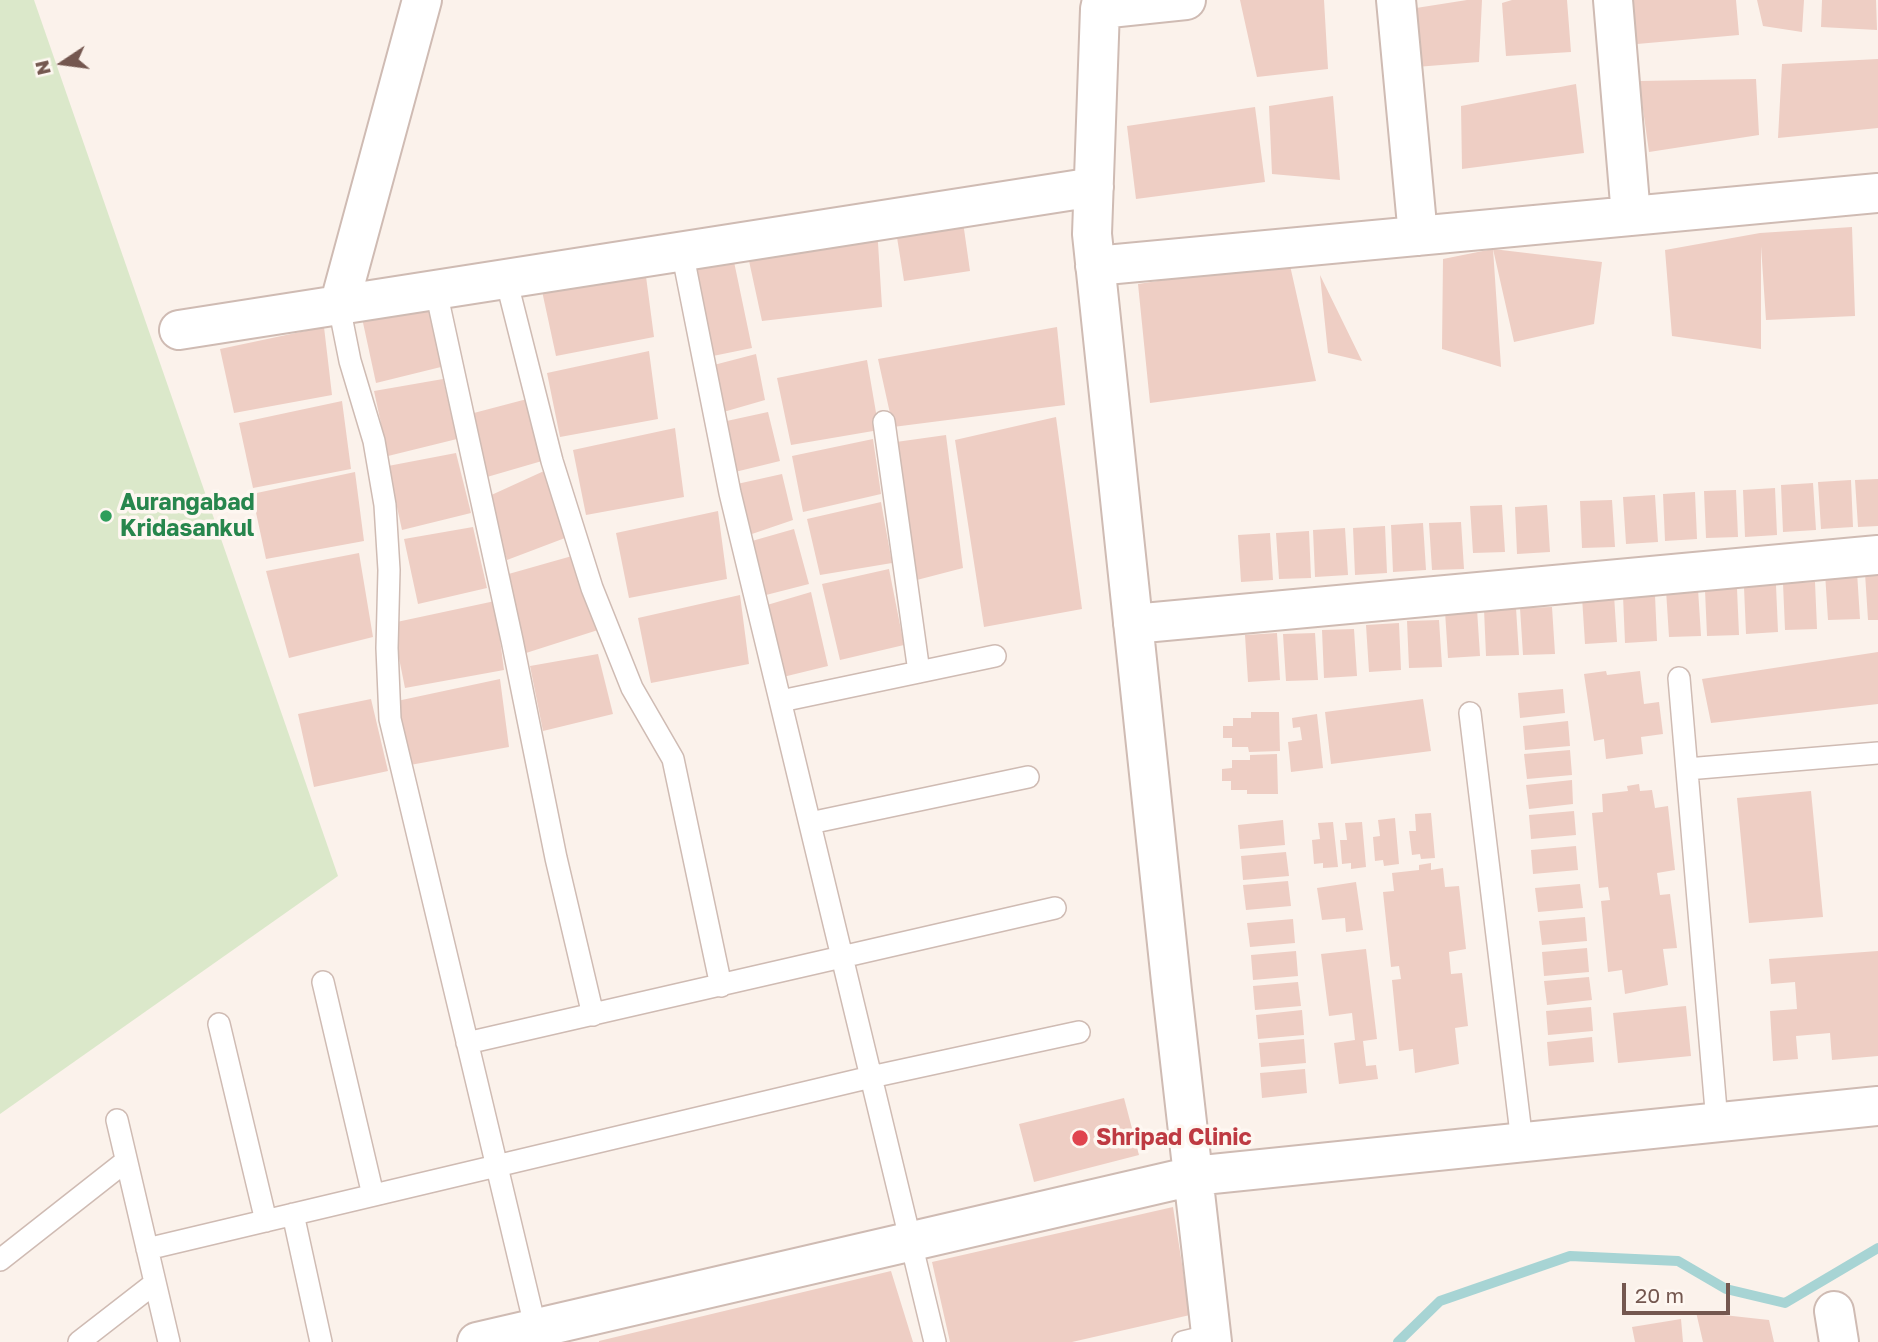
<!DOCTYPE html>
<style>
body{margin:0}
#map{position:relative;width:1878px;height:1342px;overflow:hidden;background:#fbf2eb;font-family:"Golos Text",sans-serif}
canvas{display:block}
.north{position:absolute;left:28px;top:28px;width:70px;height:70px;-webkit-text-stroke:5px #fef7f1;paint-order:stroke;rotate:257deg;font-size:19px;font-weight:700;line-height:28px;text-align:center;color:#74574f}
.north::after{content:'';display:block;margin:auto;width:24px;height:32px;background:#74574f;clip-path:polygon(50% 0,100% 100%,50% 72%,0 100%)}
.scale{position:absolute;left:1622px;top:1283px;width:108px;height:32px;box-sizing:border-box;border:4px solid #74574f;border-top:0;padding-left:9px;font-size:21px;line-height:24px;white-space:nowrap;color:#74574f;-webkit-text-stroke:5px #fef7f1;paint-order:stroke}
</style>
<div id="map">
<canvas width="1878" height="1342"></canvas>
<div class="north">N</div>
<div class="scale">20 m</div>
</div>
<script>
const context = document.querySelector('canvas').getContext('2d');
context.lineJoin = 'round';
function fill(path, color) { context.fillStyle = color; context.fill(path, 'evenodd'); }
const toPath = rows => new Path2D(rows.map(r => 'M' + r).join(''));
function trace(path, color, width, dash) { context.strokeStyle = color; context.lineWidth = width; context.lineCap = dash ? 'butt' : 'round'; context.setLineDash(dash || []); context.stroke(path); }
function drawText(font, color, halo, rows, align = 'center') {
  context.font = font + ' "Golos Text",sans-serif'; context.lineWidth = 7; context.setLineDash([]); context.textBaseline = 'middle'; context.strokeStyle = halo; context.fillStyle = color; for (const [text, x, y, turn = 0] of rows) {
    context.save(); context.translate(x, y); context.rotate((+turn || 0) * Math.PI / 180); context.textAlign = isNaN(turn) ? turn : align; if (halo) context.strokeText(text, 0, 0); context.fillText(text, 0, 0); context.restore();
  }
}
fill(toPath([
 [0,0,34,0,338,876,0,1114]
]), '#dbe8ca');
trace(toPath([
 [1398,1342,1440,1301,1570,1256,1678,1261,1726,1289,1785,1303,1878,1248]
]), '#a7d4d4', 10);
fill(toPath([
 [1240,0,1324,0,1328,69,1257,77],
 [1467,0,1482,0,1479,62,1416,67,1397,11],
 [1512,0,1567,0,1571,52,1506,56,1502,3],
 [1633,0,1736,0,1739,35,1637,44],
 [1757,0,1804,0,1802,32,1763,26],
 [1822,0,1876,0,1877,30,1821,27],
 [1878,59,1878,128,1778,138,1782,64],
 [1756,79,1759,135,1649,152,1639,81],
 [1576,84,1584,153,1462,169,1461,106],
 [1333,96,1340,180,1272,174,1269,106],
 [1255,107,1265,182,1136,199,1127,126],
 [962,215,970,271,904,281,895,225],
 [877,227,882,307,762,321,746,247],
 [1852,227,1855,316,1766,320,1761,246,1761,349,1672,336,1665,250,1760,233],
 [1493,249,1602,262,1594,324,1514,342],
 [1493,249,1501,367,1442,349,1443,259],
 [732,252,752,348,708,357,689,260],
 [1289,261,1316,381,1150,403,1138,284],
 [645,269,654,337,556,356,542,291],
 [1320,275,1362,361,1328,353],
 [430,306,445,366,376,383,362,318],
 [324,327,332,395,234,413,220,349],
 [1057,327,1065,405,893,427,878,359],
 [649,351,658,419,560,437,547,373],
 [756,354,765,400,720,413,710,366],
 [867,360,879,430,791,445,777,378],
 [443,379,457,439,388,456,374,391],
 [527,399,542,461,487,477,470,414],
 [342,401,351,469,253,488,239,423],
 [768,412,780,461,735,472,722,422],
 [1056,417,1082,609,984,627,955,440],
 [675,428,684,497,586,515,573,450],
 [946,435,963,568,913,581,896,442],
 [873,439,881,494,803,512,792,456],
 [456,453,471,513,402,530,388,466],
 [544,471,565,538,507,560,487,497],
 [355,472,364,541,266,559,252,494],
 [782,474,793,520,746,536,737,484],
 [1878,479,1878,526,1858,527,1855,480],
 [1851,480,1853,527,1821,529,1818,482],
 [1813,483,1816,530,1783,532,1781,485],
 [1775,488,1777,535,1745,537,1743,490],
 [1736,490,1738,537,1706,538,1704,491],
 [1695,492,1697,539,1665,541,1663,494],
 [1655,495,1658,542,1626,544,1623,497],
 [1612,500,1615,547,1582,548,1580,501],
 [881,502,892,563,820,575,807,519],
 [1502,505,1505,552,1473,553,1470,506],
 [1547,505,1550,552,1517,554,1515,507],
 [718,511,727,579,629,598,616,533],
 [1461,522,1464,569,1432,570,1429,523],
 [1423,523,1426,570,1393,572,1391,525],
 [1385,526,1387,573,1355,575,1353,528],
 [473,527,487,588,418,604,404,539],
 [1345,528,1348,575,1315,577,1313,530],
 [794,529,809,584,766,595,752,541],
 [1309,531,1311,578,1279,579,1276,533],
 [1270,533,1273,580,1241,582,1238,535],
 [359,553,373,637,289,658,266,571],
 [572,556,598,630,526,653,505,575],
 [889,569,904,645,840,660,822,584],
 [1857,572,1860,619,1828,620,1825,573],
 [1865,573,1878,573,1878,620,1868,620],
 [1815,582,1817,629,1785,630,1783,583],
 [1776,585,1778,632,1746,634,1744,587],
 [1737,588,1739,635,1707,636,1705,590],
 [1698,589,1701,636,1669,637,1666,590],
 [811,592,828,666,783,677,767,605],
 [740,595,749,664,651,683,638,618],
 [1614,595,1617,642,1585,644,1582,597],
 [1655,595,1657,641,1625,643,1623,596],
 [495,601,504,670,405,688,392,623],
 [1552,607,1555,654,1523,655,1520,608],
 [1516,608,1519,655,1486,656,1484,609],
 [1477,609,1480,656,1448,658,1445,611],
 [1439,620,1442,667,1409,668,1407,621],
 [1399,623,1401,670,1369,672,1366,625],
 [1354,629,1357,676,1324,678,1322,630],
 [1277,633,1280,680,1248,682,1245,635],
 [1315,633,1318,680,1286,681,1283,634],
 [1878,652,1878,704,1711,723,1702,679],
 [598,654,613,714,543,731,530,666],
 [1606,671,1607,675,1640,671,1644,704,1659,702,1663,734,1641,737,1643,754,1606,759,1604,739,1594,741,1584,674],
 [500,679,509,747,410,765,397,701],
 [1563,689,1565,713,1520,718,1518,693],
 [371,699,388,771,314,787,298,714],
 [1423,699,1431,751,1331,764,1325,712],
 [1251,712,1279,712,1280,751,1249,752,1248,747,1232,747,1232,738,1223,738,1223,726,1233,726,1233,718,1251,718],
 [1317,714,1323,768,1291,772,1288,742,1302,740,1300,727,1293,728,1292,718],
 [1568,721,1570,746,1525,750,1523,726],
 [1570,750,1572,775,1527,779,1524,754],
 [1277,754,1278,794,1247,794,1247,790,1231,790,1231,781,1222,781,1222,769,1232,768,1232,760,1250,760,1250,755],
 [1572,780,1573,804,1529,809,1526,785],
 [1639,784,1640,791,1652,790,1655,808,1668,806,1675,870,1657,873,1660,895,1670,894,1677,948,1663,949,1668,985,1625,994,1622,970,1608,972,1601,901,1610,900,1608,887,1599,888,1592,813,1603,812,1602,794,1628,791,1627,786],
 [1811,791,1823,917,1749,923,1737,798],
 [1574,811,1576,835,1531,839,1529,815],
 [1431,813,1435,858,1421,859,1420,854,1412,855,1409,831,1416,831,1415,814],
 [1395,818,1399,864,1384,866,1383,860,1375,861,1373,837,1380,836,1378,820],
 [1283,820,1285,845,1240,849,1238,825],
 [1333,822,1338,867,1323,868,1323,863,1314,864,1312,840,1320,839,1318,823],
 [1362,822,1366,867,1351,869,1351,863,1342,864,1340,840,1347,840,1345,823],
 [1576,846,1578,870,1533,874,1531,850],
 [1286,852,1289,876,1243,880,1241,856],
 [1431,863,1431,870,1443,868,1445,887,1459,886,1466,949,1449,952,1451,974,1462,973,1468,1026,1455,1028,1459,1064,1415,1073,1413,1049,1399,1051,1392,980,1401,979,1399,966,1391,967,1383,892,1394,891,1392,873,1419,870,1419,865],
 [1288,881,1291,906,1246,910,1243,885],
 [1356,882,1363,930,1346,932,1345,918,1322,920,1317,888],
 [1580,884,1583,908,1538,912,1535,888],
 [1585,917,1587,941,1542,945,1539,921],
 [1293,919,1295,943,1250,947,1247,923],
 [1587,948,1589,972,1544,976,1542,952],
 [1366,949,1377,1039,1363,1041,1366,1066,1376,1065,1378,1079,1339,1084,1334,1043,1355,1040,1352,1013,1329,1016,1321,954],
 [1296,951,1298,976,1253,980,1251,955],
 [1878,951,1878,1056,1832,1060,1830,1033,1796,1036,1798,1059,1773,1061,1770,1011,1797,1009,1795,982,1771,984,1769,959],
 [1589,977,1592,1000,1547,1005,1544,981],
 [1298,982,1301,1006,1255,1010,1253,986],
 [1686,1006,1691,1056,1618,1063,1613,1013],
 [1591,1007,1593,1031,1548,1035,1546,1011],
 [1302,1010,1304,1035,1258,1039,1256,1015],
 [1592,1037,1594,1062,1549,1066,1547,1042],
 [1304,1039,1306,1063,1261,1067,1259,1043],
 [1305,1069,1307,1093,1262,1098,1260,1073],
 [1124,1098,1139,1155,1034,1182,1019,1124],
 [1173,1207,1190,1315,1072,1342,950,1342,932,1262],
 [891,1271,913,1342,599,1342,599,1341],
 [1696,1312,1769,1320,1774,1342,1703,1342],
 [1681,1319,1683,1342,1635,1342,1632,1327]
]), '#eecec4');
const service = toPath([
 [682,251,730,493,935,1342],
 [506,279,552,461,592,588,632,688,673,759,721,986],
 [436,291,512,640,556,858,593,1015],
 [339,306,350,361,374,441,385,505,389,570,387,648,390,719,536,1330],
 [884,422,919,672],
 [1679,678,1717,1122],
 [781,701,995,656],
 [1470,713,1522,1142],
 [1687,769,1878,753],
 [810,823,1028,777],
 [323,982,373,1195],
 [219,1024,266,1221],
 [467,1043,1055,908],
 [117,1120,169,1342],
 [293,1214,321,1342],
 [147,1249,871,1077,1079,1032],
 [0,1260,126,1161],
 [79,1342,155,1283],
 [1183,1342,1212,1335]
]);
const minor = toPath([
 [1102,0,1100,9,1092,234,1172,991,1212,1342],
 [1396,0,1418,236],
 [1613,0,1631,216],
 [1100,9,1186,0],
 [1095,266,1878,193],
 [339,306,422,0],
 [179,330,1094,187],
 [1133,624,1878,555],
 [1834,1311,1839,1342],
 [477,1342,1193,1176,1878,1106]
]);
trace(service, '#cfbbb3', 24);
trace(minor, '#cfbbb3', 42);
trace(service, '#fff', 21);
trace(minor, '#fff', 38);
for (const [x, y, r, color] of [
 [106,516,7,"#2e9e5b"],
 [1080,1138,9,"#e0444e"]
]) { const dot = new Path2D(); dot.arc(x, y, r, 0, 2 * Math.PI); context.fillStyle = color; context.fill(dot); trace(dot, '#fef7f1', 2.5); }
drawText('bold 23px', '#27864d', '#fef7f1', [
 ["Aurangabad",120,503],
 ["Kridasankul",120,529]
], 'left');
drawText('bold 23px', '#be3a42', '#fef7f1', [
 ["Shripad Clinic",1096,1138]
], 'left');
</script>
